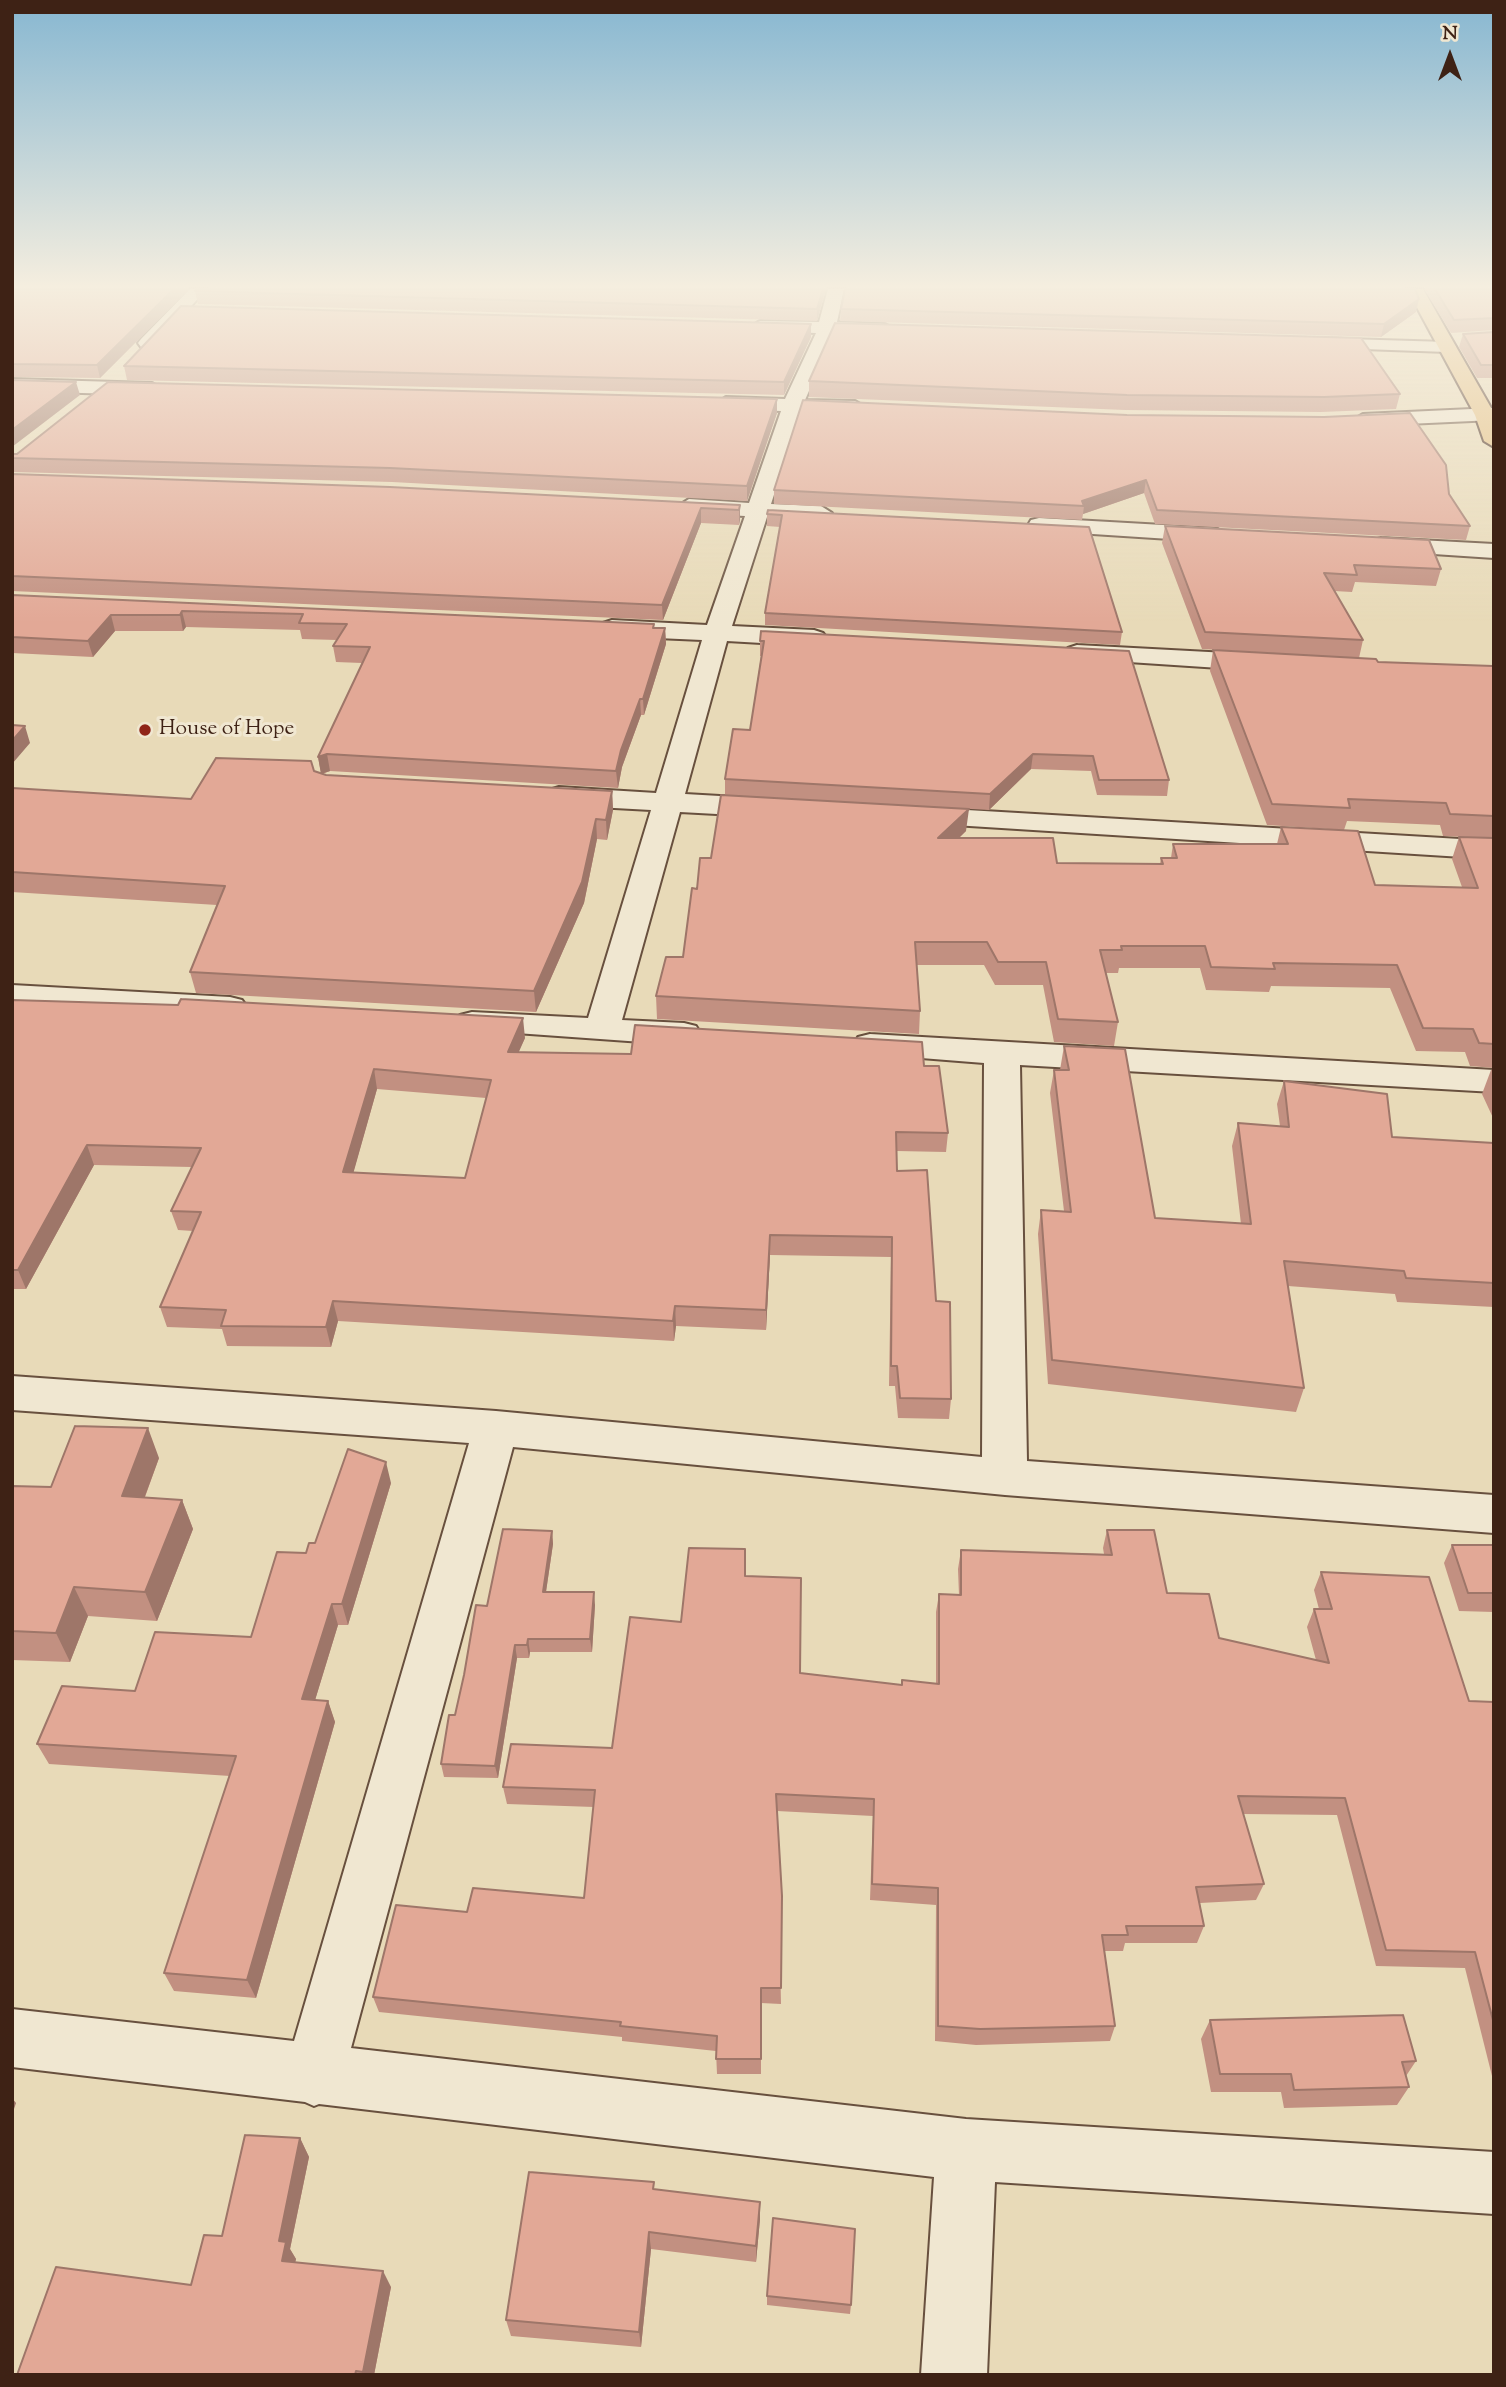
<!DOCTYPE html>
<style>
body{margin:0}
#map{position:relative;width:1506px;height:2387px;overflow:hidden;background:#e8dab8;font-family:"Sorts Mill Goudy",serif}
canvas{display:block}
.frame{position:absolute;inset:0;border:14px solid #3e2215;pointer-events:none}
.north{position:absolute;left:1415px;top:21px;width:70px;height:70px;-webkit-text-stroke:5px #f0e7d1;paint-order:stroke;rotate:0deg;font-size:19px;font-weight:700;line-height:28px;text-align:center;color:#3e2215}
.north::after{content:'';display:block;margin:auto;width:24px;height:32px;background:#3e2215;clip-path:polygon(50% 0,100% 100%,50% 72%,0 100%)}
</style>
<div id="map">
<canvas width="1506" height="2387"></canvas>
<div class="frame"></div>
<div class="north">N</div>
</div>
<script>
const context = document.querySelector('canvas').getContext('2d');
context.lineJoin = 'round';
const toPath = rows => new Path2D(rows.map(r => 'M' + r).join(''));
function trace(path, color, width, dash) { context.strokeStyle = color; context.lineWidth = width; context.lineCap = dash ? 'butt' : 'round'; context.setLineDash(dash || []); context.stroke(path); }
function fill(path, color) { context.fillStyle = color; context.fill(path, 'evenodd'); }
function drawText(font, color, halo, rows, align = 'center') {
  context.font = font + ' "Sorts Mill Goudy",serif'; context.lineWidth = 6; context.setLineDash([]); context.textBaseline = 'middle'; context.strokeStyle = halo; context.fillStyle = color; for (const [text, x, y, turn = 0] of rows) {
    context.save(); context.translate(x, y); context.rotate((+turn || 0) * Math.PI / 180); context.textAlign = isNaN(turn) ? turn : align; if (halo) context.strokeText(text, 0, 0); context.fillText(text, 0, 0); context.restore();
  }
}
const minor = toPath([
 [190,289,207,289,153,347,141,347,138,343,141,339,190,289],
 [828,289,844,289,837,322,885,324,894,329,885,334,834,333,805,400,855,401,865,407,855,413,801,411,771,504,821,506,832,513,821,520,767,517,732,626,814,630,823,633,827,638,823,643,814,646,727,641,685,794,772,799,782,802,787,808,782,814,772,817,680,812,622,1020,684,1023,696,1026,701,1034,696,1042,684,1045,460,1029,455,1022,460,1015,472,1012,588,1018,651,810,559,805,549,802,544,796,549,790,559,787,656,793,702,640,612,636,603,633,599,628,603,623,612,620,707,625,745,516,689,513,678,506,689,499,749,503,781,411,726,409,716,403,726,397,785,399,816,333,760,331,751,326,760,321,819,322,828,289],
 [1313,338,1447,342,1456,347,1447,352,1307,347,1304,343,1307,339,1313,338],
 [12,379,152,383,162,389,152,395,12,391,12,379],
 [1494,408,1494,420,1363,426,1353,420,1363,414,1494,408],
 [1039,518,1216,528,1227,535,1216,542,1031,530,1028,525,1031,520,1039,518],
 [1381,538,1494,544,1494,558,1373,550,1369,545,1373,540,1381,538],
 [1077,645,1265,655,1274,658,1278,663,1274,668,1265,671,1068,658,1064,653,1068,648,1077,645],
 [916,807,1494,841,1494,859,906,822,901,816,906,810,916,807],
 [12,985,230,997,242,1000,247,1007,242,1014,230,1017,12,1005,12,985],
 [870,1034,1494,1070,1494,1092,1020,1065,1027,1461,1494,1495,1494,1533,1005,1495,513,1447,351,2048,966,2119,1494,2152,1494,2214,995,2182,987,2375,921,2375,934,2177,319,2104,314,2106,305,2102,12,2067,12,2009,294,2041,469,1443,12,1410,12,1376,496,1411,982,1457,984,1063,858,1053,853,1045,858,1037,870,1034]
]);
const primary = toPath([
 [1407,289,1423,289,1494,413,1494,447,1484,441,1475,415,1407,289]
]);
trace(minor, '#68503e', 4);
trace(primary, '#3e2215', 4);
fill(minor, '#f0e7d1');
fill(primary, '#e4bd7c');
fill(toPath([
 [12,289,189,289,100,378,12,377],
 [826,289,817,321,198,304,195,291],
 [1424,289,1494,289,1494,330,1451,333],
 [841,309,1416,312,1381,337,840,321],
 [1494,332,1494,378,1477,378,1459,347,1463,334],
 [811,337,784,395,127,380,124,366],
 [809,381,1400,394,1396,409,1321,412,1125,410,809,397],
 [803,400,1449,494,1470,526,1466,540,1155,524,1144,493,1083,514,1082,520,774,504,774,490],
 [777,413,747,501,392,482,12,472,12,454],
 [12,474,740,505,740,520,739,525,701,523,663,620,12,591],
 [767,514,1089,527,1122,632,1120,645,765,625,765,613,780,527,767,526],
 [1165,526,1441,569,1436,586,1355,582,1352,592,1334,591,1363,640,1359,658,1202,649,1162,543],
 [12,595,665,628,666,644,644,715,641,715,622,767,618,788,330,771,322,774,326,775,612,791,613,810,607,840,597,839,584,903,536,1012,196,993,190,972,217,905,12,892,12,788,191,799,314,771,321,773,318,757,362,663,336,662,333,646,337,640,302,639,300,630,186,627,183,631,115,631,93,657,12,653],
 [761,631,1169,780,1167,796,1097,795,1091,771,1031,769,989,810,725,795,725,779,750,730,761,656,760,656,760,641],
 [1213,650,1378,662,1494,667,1494,838,1443,836,1440,825,1347,821,1344,830,1267,825,1210,671],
 [1281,827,1375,885,1462,887,1452,859,1459,837,1494,838,1494,1068,1470,1066,1465,1052,1416,1051,1390,988,1271,986,1269,992,1206,990,1200,968,1119,968,1118,973,1106,973,1118,1022,1114,1046,1054,1042,1043,985,995,985,984,965,917,965,920,1011,919,1034,657,1019,656,996,683,957,697,889,711,858,966,831,959,838,1057,863,1160,864,1161,858,1171,858,1173,844,1277,844],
 [12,1000,525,1038,518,1052,924,1066,948,1133,946,1152,897,1151,897,1171,936,1301,951,1399,949,1419,898,1418,895,1386,889,1386,891,1257,770,1255,766,1330,676,1326,674,1341,338,1321,331,1347,227,1346,222,1329,167,1327,160,1307,193,1231,178,1230,171,1211,192,1167,94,1165,26,1289,12,1289],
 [377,1089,486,1098,465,1178,353,1173],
 [1064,1046,1155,1218,1241,1224,1232,1146,1238,1123,1280,1126,1277,1104,1284,1081,1392,1137,1494,1143,1494,1307,1397,1302,1395,1294,1288,1286,1304,1388,1296,1412,1048,1384,1038,1234,1041,1210,1064,1211,1050,1093,1054,1070,1060,1070],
 [1491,1070,1494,1070,1494,1120,1482,1094],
 [159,1458,145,1497,182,1500,193,1529,157,1621,88,1616,70,1662,12,1660,12,1486,51,1487],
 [391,1483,348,1625,338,1625,315,1700,328,1701,335,1722,256,1998,174,1991,164,1973,230,1776,49,1764,37,1744,135,1691,251,1637,315,1543],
 [1107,1530,1167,1593,1219,1638,1316,1660,1307,1627,1314,1609,1319,1609,1314,1590,1321,1572,1469,1701,1494,1702,1494,2084,1465,1968,1376,1966,1337,1815,1243,1814,1264,1884,1256,1900,1200,1903,1204,1926,1197,1943,1125,1943,1123,1951,1104,1951,1115,2026,1110,2041,976,2045,935,2041,936,1905,870,1900,873,1816,777,1811,781,2004,761,2003,761,2074,717,2074,716,2051,622,2041,622,2037,379,2012,373,1997,467,1912,584,1898,594,1807,507,1804,503,1787,612,1748,681,1622,800,1673,902,1685,936,1683,936,1612,939,1594,959,1595,958,1569,961,1550,1104,1554,1103,1548],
 [552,1531,553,1544,546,1592,595,1605,592,1652,530,1652,529,1658,517,1658,498,1778,444,1777,441,1764,487,1606],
 [1452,1545,1494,1545,1494,1612,1459,1611,1444,1563],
 [1210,2020,1416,2061,1406,2076,1409,2087,1397,2105,1284,2108,1281,2092,1211,2092,1201,2039],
 [300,2138,309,2157,290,2249,296,2259,295,2262,391,2287,374,2375,17,2375,191,2285,222,2236],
 [655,2189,760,2219,756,2262,651,2249,641,2347,511,2336,506,2320],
 [767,2296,851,2305,850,2314,767,2305]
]), '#c29081');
fill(toPath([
 [174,289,189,289,100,378,97,365],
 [823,289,826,289,817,321,817,309],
 [1419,299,1416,312,1381,337,1384,324],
 [811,324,811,337,784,395,784,382],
 [76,382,80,395,12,447,12,430],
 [777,399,777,413,747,501,747,486],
 [1146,480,1144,493,1083,514,1084,506,1082,501],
 [740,505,740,520,739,525,739,510],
 [701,508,701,523,663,620,662,605],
 [182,611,186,627,183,631,180,615],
 [111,615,115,631,93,657,88,641],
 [665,628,666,644,644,715,643,699],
 [640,699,641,715,622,767,618,788,616,771,621,750],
 [25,726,30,743,12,764,12,741],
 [327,754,330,771,321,774,318,757],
 [1033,754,1031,769,989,810,990,794],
 [612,791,613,810,607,840,606,820],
 [969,809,966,831,936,860,938,838],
 [596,819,597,839,584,903,536,1012,534,991],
 [523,1018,525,1038,510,1072,508,1052],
 [374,1069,377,1089,348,1192,343,1172],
 [87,1145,94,1165,26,1289,18,1270],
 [770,1235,770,1255,766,1330,766,1310],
 [333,1301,338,1321,331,1347,326,1327],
 [675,1306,676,1326,674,1341,673,1321],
 [148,1428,159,1458,134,1526,122,1496],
 [386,1462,391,1483,348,1625,342,1604],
 [182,1500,193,1529,157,1621,145,1592],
 [552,1531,553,1544,544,1605,543,1592],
 [74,1587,88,1616,70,1662,56,1633],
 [594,1592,595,1605,592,1652,590,1639],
 [332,1604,338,1625,309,1720,302,1699],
 [528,1639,530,1652,529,1658,527,1645],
 [515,1645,517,1658,498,1778,495,1766],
 [328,1701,335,1722,256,1998,247,1980],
 [12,2098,16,2103,12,2115],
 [300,2138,309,2157,290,2249,296,2259,292,2277,282,2261,279,2241],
 [760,2202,760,2219,756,2262,756,2246],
 [649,2232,651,2249,641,2347,639,2332],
 [383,2271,391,2287,374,2375,365,2375,363,2372]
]), '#9e7669');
const building = toPath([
 [12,289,174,289,97,365,12,364,12,289],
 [197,289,823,289,817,309,195,291,197,289],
 [845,289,1415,289,1419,299,1384,324,841,309,845,289],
 [1435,289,1494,289,1494,318,1454,320,1435,289],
 [181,306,811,324,784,382,124,366,181,306],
 [835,323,1361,338,1400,394,1324,397,1127,395,809,381,835,323],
 [1494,332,1494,365,1481,365,1463,334,1494,332],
 [12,380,76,382,12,430,12,380],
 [108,382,777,399,747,486,390,468,12,458,12,454,17,454,108,382],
 [803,400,1127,415,1324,417,1410,413,1446,465,1449,494,1470,526,1157,510,1146,480,1082,501,1084,506,774,490,803,400],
 [12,474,390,487,740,505,739,510,701,508,662,605,12,576,12,474],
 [768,510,1089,527,1122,632,765,613,782,515,767,514,768,510],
 [1165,526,1429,540,1441,569,1354,565,1357,575,1324,573,1363,640,1205,632,1165,526],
 [12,595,654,624,653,628,665,628,643,699,640,699,621,750,616,771,327,754,318,757,370,647,333,646,347,624,299,623,303,614,182,611,180,615,111,615,88,641,12,637,12,595],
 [761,631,1129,651,1169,780,1099,780,1093,756,1033,754,990,794,725,779,733,729,750,730,764,641,760,641,761,631],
 [1213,650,1376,659,1378,662,1493,666,1494,667,1494,816,1450,814,1446,803,1348,799,1350,808,1272,804,1213,650],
 [12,725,25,726,12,741,12,725],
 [216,758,311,761,314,771,326,775,612,791,606,820,596,819,582,882,534,991,190,972,225,886,12,872,12,788,191,799,216,758],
 [721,795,969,809,938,838,1053,838,1057,863,1163,864,1161,858,1177,858,1173,844,1288,844,1281,827,1358,831,1375,885,1478,888,1459,837,1494,838,1494,1044,1479,1043,1473,1029,1423,1028,1397,965,1273,963,1275,969,1211,967,1205,946,1121,946,1122,950,1100,950,1118,1022,1058,1019,1046,962,998,962,987,942,915,942,920,1011,656,996,666,957,683,957,692,888,697,889,700,858,711,858,721,795],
 [181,999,523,1018,508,1052,631,1054,635,1025,922,1042,924,1066,939,1066,948,1133,896,1132,897,1171,927,1170,936,1301,950,1302,951,1399,900,1398,897,1366,891,1366,892,1237,770,1235,766,1310,675,1306,673,1321,333,1301,326,1327,221,1326,226,1310,160,1307,201,1212,171,1211,201,1148,87,1145,18,1270,12,1270,12,1000,178,1005,181,999],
 [374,1069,491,1080,465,1178,343,1172,374,1069],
 [1064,1046,1125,1049,1155,1218,1251,1224,1238,1123,1289,1127,1284,1081,1387,1094,1392,1137,1494,1143,1494,1283,1406,1278,1404,1271,1284,1261,1304,1388,1052,1360,1041,1210,1071,1212,1054,1070,1069,1070,1064,1046],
 [75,1426,148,1428,122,1496,182,1500,145,1592,74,1587,56,1633,12,1631,12,1486,51,1487,75,1426],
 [348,1449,386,1462,342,1604,332,1604,302,1699,328,1701,247,1980,164,1973,236,1756,37,1744,62,1686,135,1691,155,1632,251,1637,277,1552,306,1553,309,1543,315,1543,348,1449],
 [503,1529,552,1531,543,1592,594,1592,590,1639,528,1639,527,1645,515,1645,495,1766,441,1764,449,1715,455,1715,464,1675,476,1605,487,1606,503,1529],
 [1107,1530,1154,1530,1167,1593,1209,1594,1219,1638,1329,1663,1314,1609,1332,1609,1321,1572,1429,1577,1469,1701,1494,1702,1494,2024,1475,1952,1386,1950,1345,1798,1238,1796,1264,1884,1196,1887,1204,1926,1126,1926,1128,1935,1102,1935,1115,2026,980,2029,938,2026,938,1888,872,1884,874,1799,776,1794,782,1896,781,1988,761,1988,761,2059,716,2059,717,2036,620,2026,621,2022,373,1997,396,1905,467,1912,473,1888,584,1898,595,1790,503,1787,511,1744,612,1748,630,1617,681,1622,689,1548,745,1549,745,1576,801,1578,800,1673,902,1685,902,1680,939,1684,939,1594,961,1595,961,1550,1112,1555,1107,1530],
 [1452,1545,1494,1545,1494,1593,1468,1593,1452,1545],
 [1403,2015,1416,2061,1402,2062,1409,2087,1294,2090,1291,2074,1220,2074,1210,2020,1403,2015],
 [245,2135,300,2138,279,2241,286,2242,282,2261,383,2271,363,2372,356,2371,355,2375,17,2375,56,2267,191,2285,204,2235,222,2236,245,2135],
 [529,2172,654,2182,653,2189,760,2202,756,2246,649,2232,639,2332,506,2320,529,2172],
 [773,2218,855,2229,851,2305,767,2296,773,2218]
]);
fill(building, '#e2a896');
trace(building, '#9e7669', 2);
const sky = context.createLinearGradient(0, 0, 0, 623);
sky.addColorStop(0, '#87b7d1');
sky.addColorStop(0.46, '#f5eedf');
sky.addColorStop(1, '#f5eedf00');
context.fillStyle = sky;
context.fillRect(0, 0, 1506, 623);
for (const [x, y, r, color] of [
 [145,730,7,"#8f2418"]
]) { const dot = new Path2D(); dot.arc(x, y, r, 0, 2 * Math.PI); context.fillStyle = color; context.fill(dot); trace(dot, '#f0e7d1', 2.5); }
drawText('21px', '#3e2215', '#f0e7d1', [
 ["House of Hope",159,730]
], 'left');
</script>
